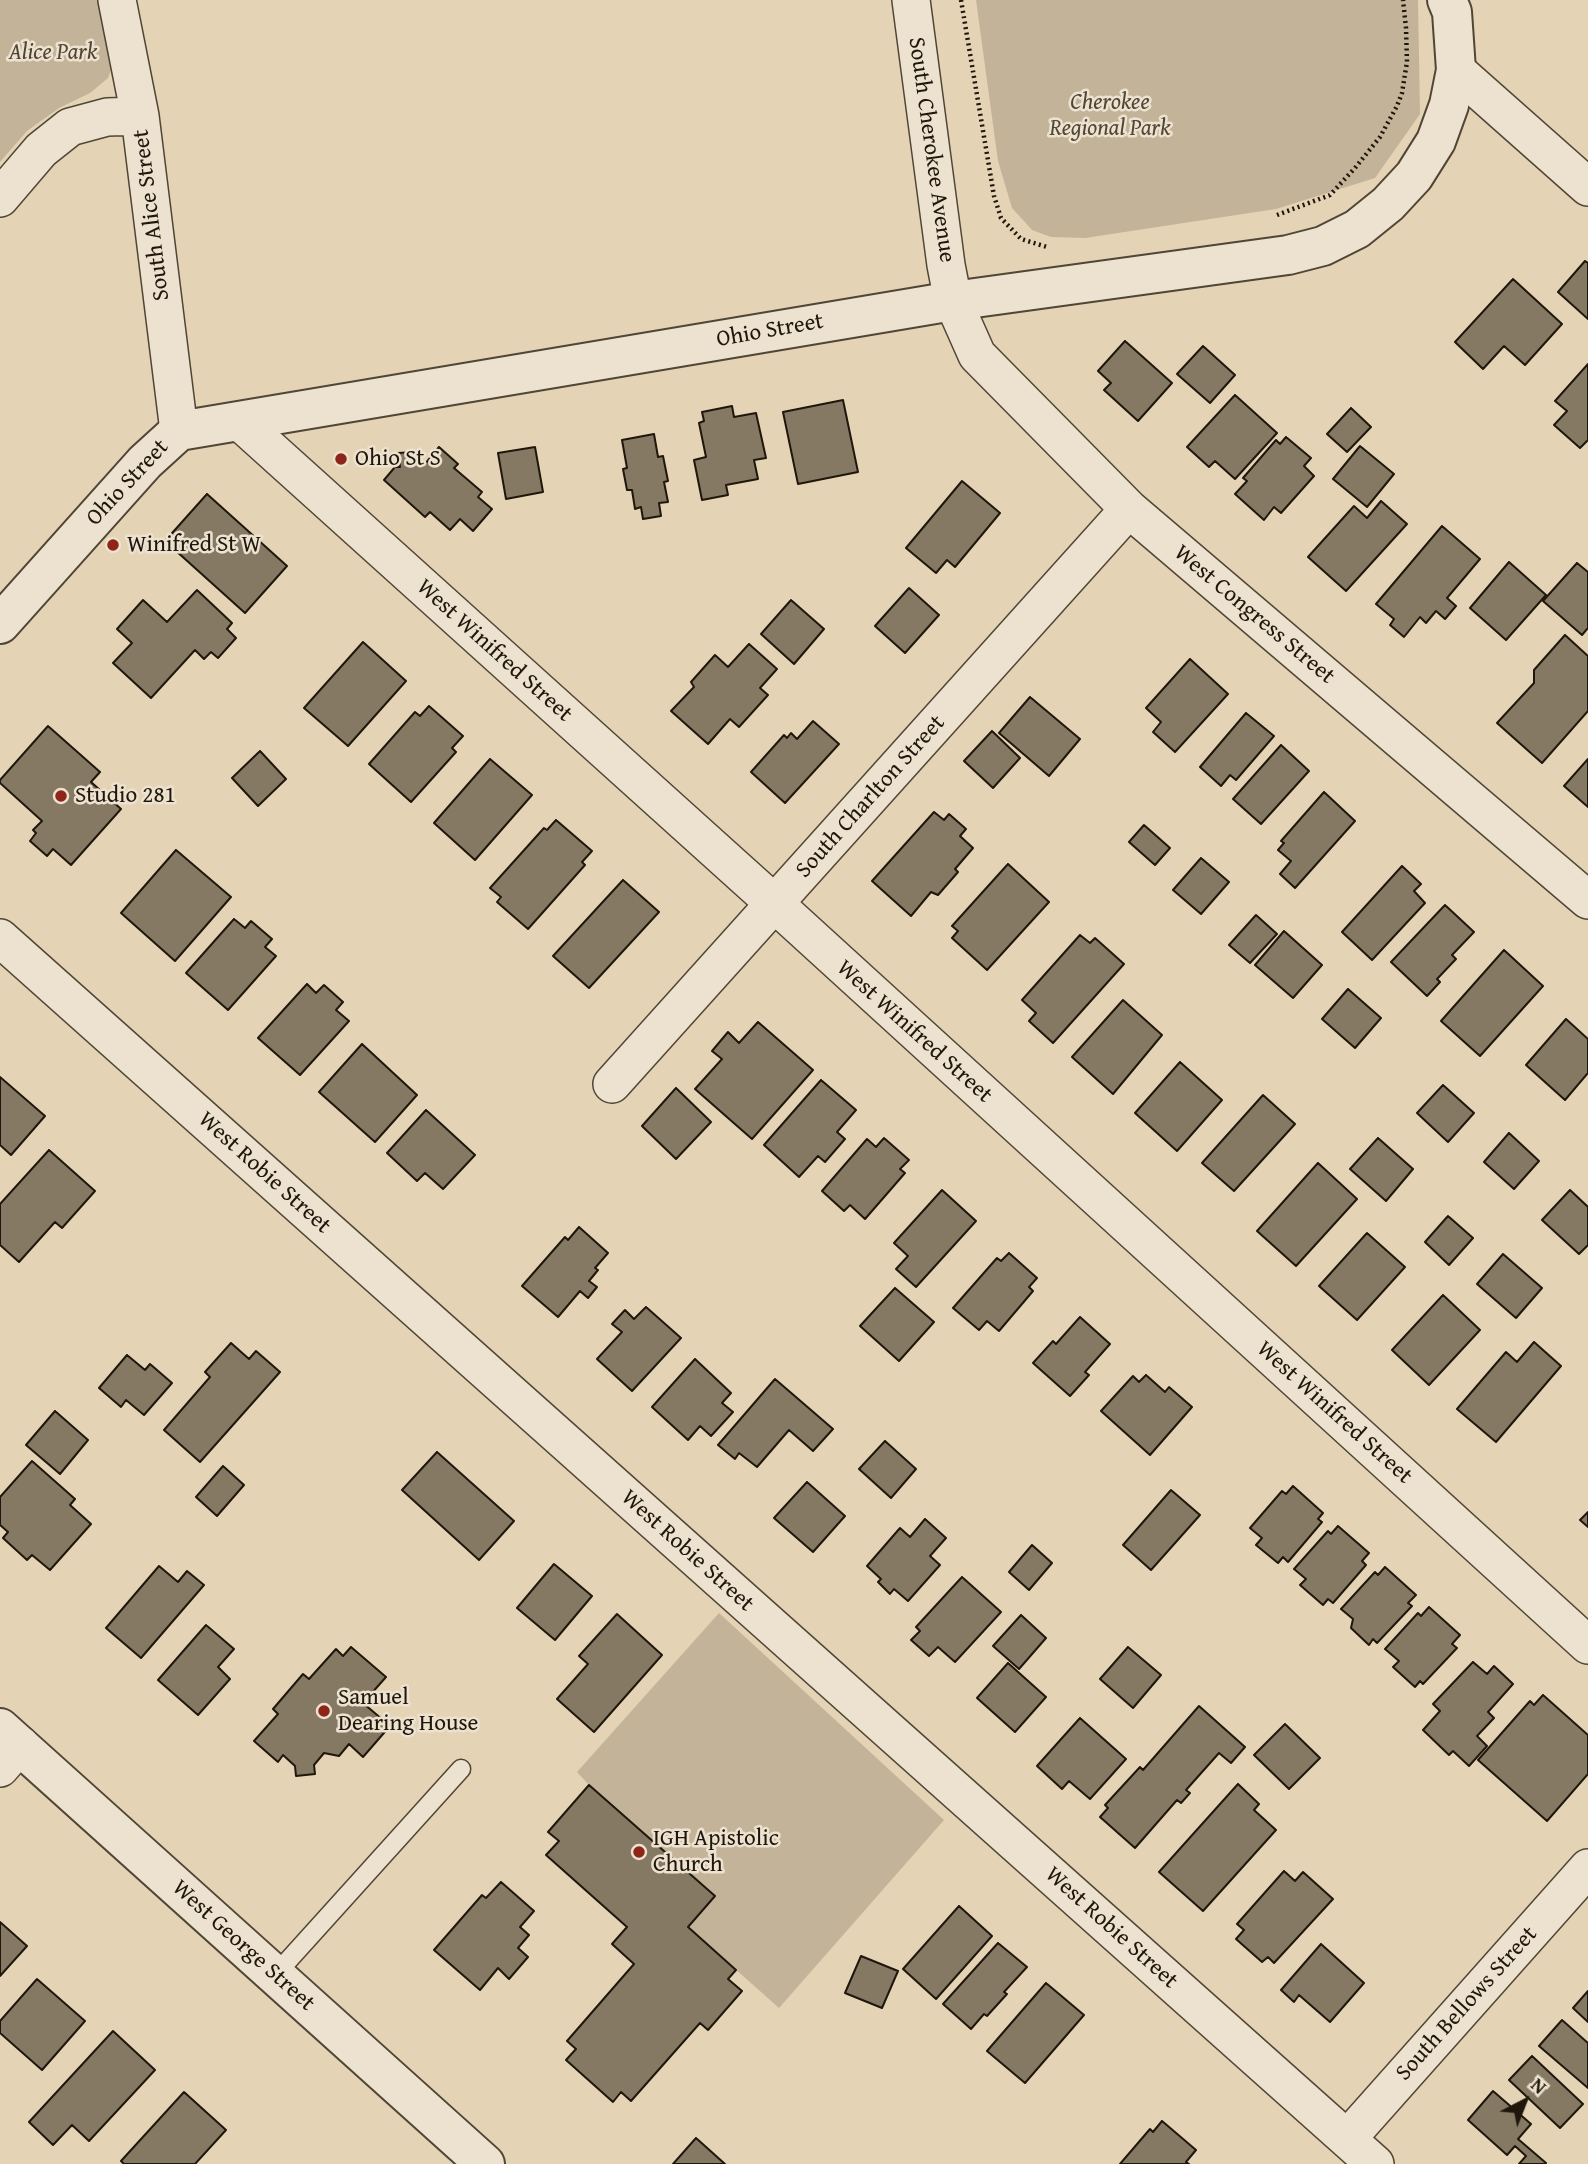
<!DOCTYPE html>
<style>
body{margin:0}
#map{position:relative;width:1588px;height:2164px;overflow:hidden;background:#e4d3b5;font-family:"Gentium Book Plus",serif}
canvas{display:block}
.north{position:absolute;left:1490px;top:2066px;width:70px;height:70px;-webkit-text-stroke:5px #ede2cf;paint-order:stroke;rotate:42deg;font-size:19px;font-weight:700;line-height:28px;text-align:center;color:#1f170c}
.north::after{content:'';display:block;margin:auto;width:24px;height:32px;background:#1f170c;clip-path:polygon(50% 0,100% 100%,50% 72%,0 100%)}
</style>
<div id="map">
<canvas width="1588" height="2164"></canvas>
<div class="north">N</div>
</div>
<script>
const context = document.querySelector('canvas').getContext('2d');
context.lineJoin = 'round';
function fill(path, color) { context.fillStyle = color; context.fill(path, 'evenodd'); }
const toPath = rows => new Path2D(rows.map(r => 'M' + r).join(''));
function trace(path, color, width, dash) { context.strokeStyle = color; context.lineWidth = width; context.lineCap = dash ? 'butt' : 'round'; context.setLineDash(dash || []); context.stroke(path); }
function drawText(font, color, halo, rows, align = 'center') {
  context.font = font + ' "Gentium Book Plus",serif'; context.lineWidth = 5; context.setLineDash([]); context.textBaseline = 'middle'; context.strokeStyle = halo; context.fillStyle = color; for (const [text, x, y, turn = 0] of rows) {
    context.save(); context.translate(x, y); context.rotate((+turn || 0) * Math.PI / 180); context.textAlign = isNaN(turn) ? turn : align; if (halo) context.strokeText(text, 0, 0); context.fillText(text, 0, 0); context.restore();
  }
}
fill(toPath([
 [0,0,108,0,113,64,108,78,90,93,59,108,27,131,0,162],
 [976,0,1418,0,1420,114,1375,178,1276,209,1085,238,1051,237,1032,230,1012,208,998,161],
 [719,1613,944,1820,779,2008,688,1927,715,1896,589,1785,577,1772]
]), '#c3b398');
const building = toPath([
 [1585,261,1588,263,1588,319,1558,292,1585,261],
 [1513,279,1562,324,1525,365,1504,346,1483,369,1455,342,1513,279],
 [1125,341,1172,383,1138,421,1104,390,1111,383,1098,371,1125,341],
 [1203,346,1235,375,1210,403,1177,374,1203,346],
 [1588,364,1588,440,1580,448,1554,425,1567,411,1555,401,1588,364],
 [1235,395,1277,433,1235,479,1215,461,1209,467,1187,447,1235,395],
 [843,400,858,472,798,484,783,412,843,400],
 [732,406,734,417,756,413,766,458,754,460,758,479,726,485,728,495,702,500,694,460,706,457,699,423,704,421,702,412,732,406],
 [1351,408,1371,427,1347,452,1327,434,1351,408],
 [654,434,658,457,663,456,668,481,664,482,668,502,659,503,661,516,643,519,641,507,635,509,632,490,627,490,623,469,627,468,622,440,654,434],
 [1286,437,1311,458,1304,466,1314,476,1281,513,1274,507,1264,520,1235,494,1247,481,1243,478,1276,440,1280,444,1286,437],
 [1360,446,1394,474,1367,507,1333,479,1360,446],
 [439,447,458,464,454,468,482,492,478,497,492,509,473,531,460,519,450,530,430,512,425,517,384,480,395,467,400,467,398,453,415,452,416,464,425,464,439,447],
 [535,447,543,492,506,499,498,453,535,447],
 [962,481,1000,513,955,567,947,560,936,573,906,548,962,481],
 [207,494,287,566,245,613,165,541,207,494],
 [1381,501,1407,524,1346,591,1308,557,1354,506,1367,518,1381,501],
 [1442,526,1480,559,1447,598,1456,606,1445,619,1436,611,1426,623,1420,617,1404,637,1390,625,1394,619,1376,604,1442,526],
 [1509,562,1546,595,1506,640,1470,608,1509,562],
 [1577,563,1588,572,1588,628,1582,635,1543,601,1577,563],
 [909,588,939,615,905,653,875,626,909,588],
 [197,590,232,623,227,629,236,638,218,658,211,652,204,659,195,650,151,698,113,663,132,643,117,629,143,600,167,622,197,590],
 [791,600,824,629,794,664,761,634,791,600],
 [1565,635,1588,656,1588,711,1542,763,1497,723,1534,683,1534,670,1565,635],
 [363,642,406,681,348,746,304,708,363,642],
 [749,644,777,669,760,688,768,695,739,727,730,719,708,744,671,711,694,687,691,682,715,655,728,667,749,644],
 [1190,659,1228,694,1175,752,1153,732,1161,722,1146,708,1190,659],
 [1030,697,1080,739,1049,776,999,733,1030,697],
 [429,706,463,736,452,748,456,752,411,802,369,764,415,712,420,716,429,706],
 [1246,713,1274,736,1236,780,1230,775,1221,786,1200,767,1246,713],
 [813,721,839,744,785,803,751,772,784,735,787,738,791,733,797,739,813,721],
 [48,726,100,772,91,782,121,809,71,865,53,849,47,856,30,841,36,833,33,830,42,821,0,783,0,780,48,726],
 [992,731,1020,758,993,788,964,761,992,731],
 [1281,745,1309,771,1261,824,1233,799,1281,745],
 [260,751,286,779,258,806,232,778,260,751],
 [490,759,532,795,475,860,434,823,490,759],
 [1588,759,1588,807,1564,786,1588,759],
 [1324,792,1355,821,1295,888,1280,874,1291,861,1278,850,1284,843,1281,841,1324,792],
 [934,812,944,820,949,814,966,829,960,836,973,848,955,869,958,872,938,895,931,892,911,916,872,881,934,812],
 [556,820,592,851,582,862,585,865,528,929,497,902,501,897,490,888,544,828,547,830,556,820],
 [1144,825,1170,848,1155,865,1129,842,1144,825],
 [176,850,231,897,175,961,121,913,176,850],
 [1201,858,1229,882,1201,914,1173,890,1201,858],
 [1008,864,1049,902,987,970,952,938,958,931,952,926,1008,864],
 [1402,866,1421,884,1414,891,1425,903,1372,960,1342,932,1402,866],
 [623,880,659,912,589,988,553,956,623,880],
 [1445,905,1474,932,1452,955,1456,959,1437,979,1440,982,1427,996,1391,962,1445,905],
 [1256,915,1277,934,1250,963,1229,945,1256,915],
 [234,919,245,928,251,921,272,939,265,947,276,956,228,1010,186,973,234,919],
 [1284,931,1322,965,1293,998,1255,965,1284,931],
 [1080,935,1090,943,1095,938,1124,964,1053,1043,1029,1021,1036,1013,1022,1000,1080,935],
 [1504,950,1543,986,1480,1056,1441,1021,1504,950],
 [307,984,316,993,324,985,343,1002,336,1010,349,1021,300,1075,258,1038,307,984],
 [1348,989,1381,1018,1355,1048,1322,1019,1348,989],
 [1123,1000,1162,1035,1113,1094,1072,1057,1123,1000],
 [1566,1019,1588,1039,1588,1073,1565,1100,1526,1065,1566,1019],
 [758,1022,813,1070,752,1139,695,1089,722,1059,712,1051,728,1032,739,1043,758,1022],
 [362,1044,417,1095,375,1142,319,1092,362,1044],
 [1180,1062,1222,1100,1177,1151,1135,1113,1180,1062],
 [0,1077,45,1116,11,1155,0,1145,0,1077],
 [821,1080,856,1110,837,1132,845,1139,825,1162,818,1156,799,1177,764,1145,821,1080],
 [1443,1085,1474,1113,1448,1142,1417,1113,1443,1085],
 [676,1088,711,1122,676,1159,642,1126,676,1088],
 [1263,1095,1295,1124,1234,1191,1202,1163,1263,1095],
 [426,1110,475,1155,443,1189,425,1173,417,1181,387,1153,426,1110],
 [1509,1133,1539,1161,1514,1189,1484,1162,1509,1133],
 [884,1138,909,1160,900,1169,905,1173,865,1219,850,1205,844,1211,822,1191,867,1139,876,1147,884,1138],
 [1378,1138,1413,1169,1386,1201,1350,1169,1378,1138],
 [49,1150,95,1191,62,1228,55,1222,19,1262,0,1245,0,1204,49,1150],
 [1318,1163,1357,1199,1296,1266,1257,1231,1318,1163],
 [942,1190,976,1221,916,1287,896,1269,908,1256,894,1243,942,1190],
 [1570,1190,1588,1207,1588,1245,1579,1254,1542,1220,1570,1190],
 [1448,1216,1473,1238,1449,1265,1425,1242,1448,1216],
 [579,1227,608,1253,595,1268,598,1270,589,1281,597,1287,588,1298,580,1291,558,1317,522,1286,565,1237,568,1240,579,1227],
 [1367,1233,1405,1267,1357,1320,1319,1286,1367,1233],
 [1009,1253,1037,1278,1029,1287,1033,1291,999,1331,987,1321,979,1330,953,1308,997,1258,1001,1261,1009,1253],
 [1503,1254,1542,1288,1516,1318,1477,1284,1503,1254],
 [895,1288,934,1322,899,1361,860,1326,895,1288],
 [1443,1295,1480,1330,1429,1385,1392,1350,1443,1295],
 [646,1307,681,1338,632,1391,597,1359,622,1332,612,1324,625,1310,634,1319,646,1307],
 [1080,1317,1110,1344,1085,1372,1089,1375,1070,1396,1033,1363,1053,1341,1056,1344,1080,1317],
 [1534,1342,1561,1366,1496,1442,1457,1409,1506,1352,1517,1362,1534,1342],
 [231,1343,249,1359,256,1351,280,1372,200,1462,164,1430,210,1377,205,1372,231,1343],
 [127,1355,145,1370,150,1364,172,1383,144,1415,126,1400,121,1407,99,1388,127,1355],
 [695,1359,731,1393,722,1403,733,1412,711,1436,700,1426,688,1440,652,1407,695,1359],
 [1146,1375,1165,1392,1169,1387,1192,1407,1150,1455,1101,1411,1133,1376,1139,1382,1146,1375],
 [775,1379,833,1429,813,1451,789,1430,757,1467,739,1453,735,1459,718,1445,775,1379],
 [55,1411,88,1440,60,1474,26,1445,55,1411],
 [885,1441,916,1469,891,1498,859,1469,885,1441],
 [437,1452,514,1521,479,1560,402,1490,437,1452],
 [32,1461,75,1499,70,1505,91,1524,50,1570,32,1555,27,1560,3,1538,8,1532,0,1525,0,1497,32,1461],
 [223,1466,244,1485,217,1516,196,1497,223,1466],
 [807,1482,845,1516,813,1552,774,1518,807,1482],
 [1293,1486,1323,1513,1318,1519,1322,1522,1288,1562,1283,1557,1278,1563,1256,1545,1262,1538,1250,1528,1282,1491,1286,1494,1293,1486],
 [1171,1490,1200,1515,1151,1570,1123,1545,1171,1490],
 [1588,1512,1588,1527,1580,1520,1588,1512],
 [925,1519,946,1538,930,1556,940,1565,908,1601,894,1589,890,1594,878,1582,881,1579,867,1566,900,1528,910,1537,925,1519],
 [1338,1526,1369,1553,1362,1561,1366,1565,1333,1603,1328,1599,1323,1605,1300,1585,1306,1579,1294,1569,1328,1531,1331,1534,1338,1526],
 [1032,1545,1052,1563,1029,1590,1009,1572,1032,1545],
 [554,1564,592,1596,555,1640,517,1608,554,1564],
 [159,1566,178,1582,187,1571,204,1585,141,1658,106,1628,159,1566],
 [1385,1567,1416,1595,1408,1603,1412,1606,1377,1643,1373,1639,1369,1645,1351,1628,1353,1619,1341,1609,1375,1572,1378,1575,1385,1567],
 [962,1577,1001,1612,955,1662,938,1647,929,1656,911,1640,920,1631,916,1627,962,1577],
 [1429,1607,1460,1635,1452,1644,1457,1648,1423,1684,1420,1681,1415,1687,1393,1667,1399,1661,1385,1649,1418,1613,1421,1616,1429,1607],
 [617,1614,662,1655,594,1732,557,1699,588,1664,579,1656,617,1614],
 [1021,1615,1046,1638,1019,1669,993,1646,1021,1615],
 [206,1625,234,1649,218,1667,230,1679,198,1715,158,1680,206,1625],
 [351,1647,386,1677,363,1703,390,1726,363,1757,349,1744,339,1756,324,1753,314,1765,315,1774,296,1776,295,1766,283,1755,278,1762,254,1741,278,1714,273,1709,303,1674,309,1679,336,1649,343,1656,351,1647],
 [1128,1647,1161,1675,1133,1708,1100,1679,1128,1647],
 [1473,1662,1487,1674,1494,1666,1513,1684,1488,1712,1494,1718,1477,1736,1487,1746,1469,1766,1453,1751,1449,1755,1423,1730,1440,1711,1433,1704,1473,1662],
 [1008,1663,1046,1697,1015,1732,977,1698,1008,1663],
 [1543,1695,1588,1735,1588,1774,1547,1821,1478,1760,1530,1701,1534,1705,1543,1695],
 [1199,1706,1245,1747,1231,1763,1219,1753,1186,1790,1190,1793,1181,1803,1177,1800,1135,1848,1100,1817,1108,1808,1105,1805,1140,1767,1143,1770,1199,1706],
 [1080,1718,1126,1759,1090,1799,1069,1781,1062,1789,1037,1766,1080,1718],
 [1285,1724,1320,1758,1289,1789,1254,1755,1285,1724],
 [1238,1784,1259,1804,1254,1810,1276,1830,1203,1911,1159,1872,1238,1784],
 [589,1785,715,1896,688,1927,736,1970,728,1979,742,1991,708,2030,700,2023,631,2101,621,2092,613,2102,566,2060,576,2049,567,2041,634,1964,612,1944,627,1927,546,1855,559,1841,548,1832,589,1785],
 [1284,1871,1295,1881,1303,1872,1333,1899,1274,1963,1268,1957,1262,1962,1236,1939,1244,1930,1237,1924,1284,1871],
 [501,1882,534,1911,520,1927,529,1935,518,1948,528,1957,509,1979,498,1968,480,1990,434,1950,482,1895,486,1898,501,1882],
 [959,1906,992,1936,936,1999,903,1969,959,1906],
 [0,1922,27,1946,0,1976,0,1922],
 [998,1943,1027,1967,1004,1992,1007,1994,987,2016,984,2014,971,2029,943,2004,998,1943],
 [1321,1944,1364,1983,1330,2022,1299,1995,1294,2002,1281,1990,1321,1944],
 [861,1956,898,1971,882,2008,845,1993,861,1956],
 [37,1979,85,2021,42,2070,0,2033,0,2021,37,1979],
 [1046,1983,1084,2015,1025,2083,987,2051,1046,1983],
 [1588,1991,1588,2022,1573,2008,1588,1991],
 [1562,2020,1588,2043,1588,2088,1539,2046,1562,2020],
 [113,2031,155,2070,89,2141,72,2125,53,2145,29,2122,113,2031],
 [1532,2056,1583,2104,1560,2128,1509,2080,1532,2056],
 [1493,2091,1531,2124,1518,2139,1546,2163,1545,2164,1519,2164,1526,2156,1515,2146,1507,2155,1468,2120,1493,2091],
 [184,2092,226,2130,195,2164,124,2164,121,2161,184,2092],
 [1162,2121,1196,2150,1186,2162,1189,2164,1120,2164,1150,2129,1153,2132,1162,2121],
 [696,2138,725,2164,673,2164,696,2138]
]);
fill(building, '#857964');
trace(building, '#1f170c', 2);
const service = toPath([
 [275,1975,461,1769]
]);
const minor = toPath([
 [117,0,140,116,179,431],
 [911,0,946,265,953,301,977,355,1129,509,1588,900],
 [1456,70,1588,187],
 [0,198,41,150,70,127,107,117,140,116],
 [239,421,775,904,1588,1645],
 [0,938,1375,2164],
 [612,1084,1129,509],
 [0,1768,20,1745],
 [1347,2139,1588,1868]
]);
const tertiary = toPath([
 [0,624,145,462,179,431,953,301,1288,255,1323,246,1357,229,1388,204,1414,176,1436,141,1449,105,1456,70,1452,12,1447,0],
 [0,1728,485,2164]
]);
trace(service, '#504636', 21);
trace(minor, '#504636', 40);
trace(tertiary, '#504636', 42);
trace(toPath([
 [961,0,994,196,1001,218,1021,239,1047,247],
 [1277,215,1330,195,1355,168,1380,137,1397,106,1402,93,1407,62,1406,28,1403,0]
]), '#1f170c', 4.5, [2, 3.5]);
trace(service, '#ede2cf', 18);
trace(minor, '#ede2cf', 37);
trace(tertiary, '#ede2cf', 38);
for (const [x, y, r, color] of [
 [341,459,7,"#8f2418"],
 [113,545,7,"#8f2418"],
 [61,796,7,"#8f2418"],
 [324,1711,7,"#8f2418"],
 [639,1852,7,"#8f2418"]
]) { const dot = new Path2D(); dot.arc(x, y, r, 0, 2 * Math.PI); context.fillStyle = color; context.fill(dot); trace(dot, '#ede2cf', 2.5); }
drawText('italic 23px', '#504636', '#ede2cf', [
 ["Alice Park",53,53],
 ["Cherokee",1110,103],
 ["Regional Park",1110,129]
]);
drawText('23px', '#1f170c', '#ede2cf', [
 ["South Cherokee Avenue",931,150,82],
 ["South Alice Street",152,215,-97],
 ["Ohio Street",770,331,-10],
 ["Ohio Street",128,483,-47],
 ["West Congress Street",1254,615,40],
 ["West Winifred Street",494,651,42],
 ["South Charlton Street",871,797,-48],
 ["West Winifred Street",914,1032,42],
 ["West Robie Street",264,1173,42],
 ["West Winifred Street",1334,1413,42],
 ["West Robie Street",687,1551,42],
 ["West Robie Street",1111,1928,42],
 ["West George Street",243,1946,42],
 ["South Bellows Street",1467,2004,-48]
]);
drawText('23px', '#1f170c', '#ede2cf', [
 ["Ohio St S",355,459],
 ["Winifred St W",127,545],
 ["Studio 281",75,796],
 ["Samuel",338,1698],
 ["Dearing House",338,1724],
 ["IGH Apistolic",653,1839],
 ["Church",653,1865]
], 'left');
</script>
